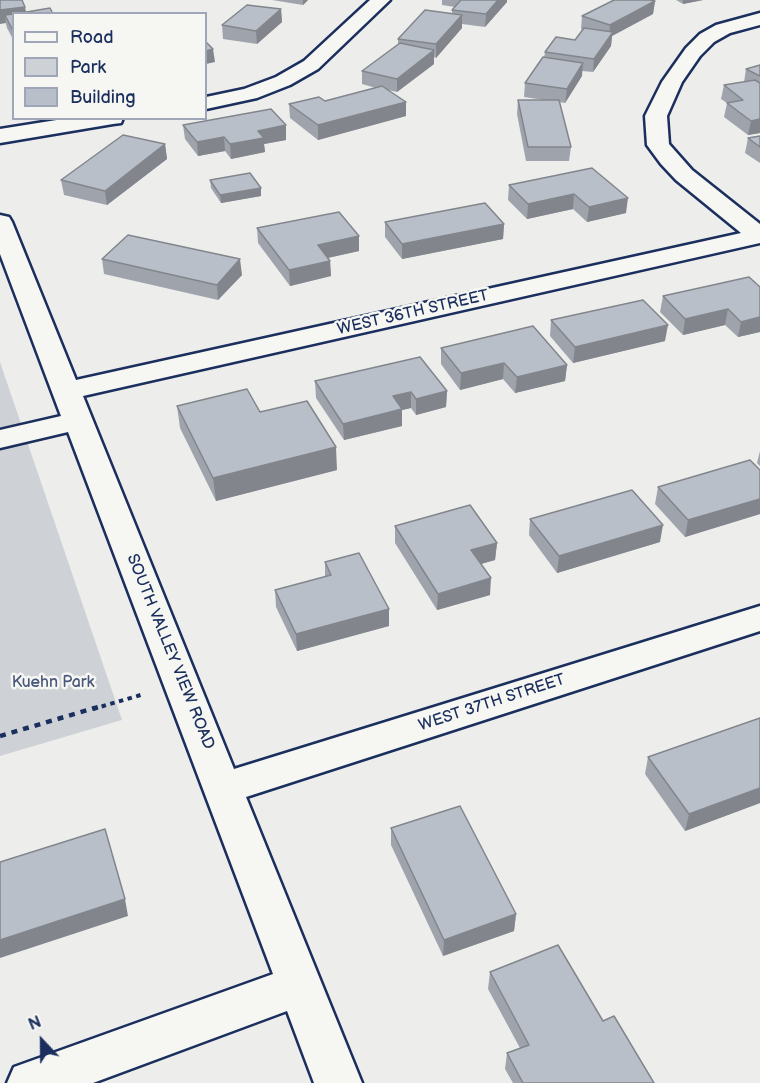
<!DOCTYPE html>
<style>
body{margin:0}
#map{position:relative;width:760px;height:1083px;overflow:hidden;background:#edeeec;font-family:"Balsamiq Sans",sans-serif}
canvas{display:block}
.legend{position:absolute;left:12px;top:12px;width:195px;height:108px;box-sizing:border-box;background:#f6f6f2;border:2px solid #9ea6b7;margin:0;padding:8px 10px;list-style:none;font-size:18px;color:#1b2f5e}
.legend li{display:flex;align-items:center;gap:12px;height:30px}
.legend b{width:30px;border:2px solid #9ea6b7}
.north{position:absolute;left:12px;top:1011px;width:60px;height:60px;-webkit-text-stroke:4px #f6f6f2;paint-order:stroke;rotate:338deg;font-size:16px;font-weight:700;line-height:24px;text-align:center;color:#1b2f5e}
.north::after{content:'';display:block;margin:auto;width:21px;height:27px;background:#1b2f5e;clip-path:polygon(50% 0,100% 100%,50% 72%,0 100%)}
</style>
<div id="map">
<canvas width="760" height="1083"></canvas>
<ul class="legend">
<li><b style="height:8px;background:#f6f6f2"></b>Road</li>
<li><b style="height:16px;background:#ced2d7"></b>Park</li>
<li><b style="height:16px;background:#b9bfc8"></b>Building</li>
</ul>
<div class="north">N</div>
</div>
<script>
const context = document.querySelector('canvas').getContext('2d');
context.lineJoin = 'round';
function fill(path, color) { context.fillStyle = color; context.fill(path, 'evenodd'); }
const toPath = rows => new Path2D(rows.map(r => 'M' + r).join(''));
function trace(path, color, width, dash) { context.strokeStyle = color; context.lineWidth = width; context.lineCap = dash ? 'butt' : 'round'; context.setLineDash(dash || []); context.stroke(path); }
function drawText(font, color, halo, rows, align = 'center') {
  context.font = font + ' "Balsamiq Sans",sans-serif'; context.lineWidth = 5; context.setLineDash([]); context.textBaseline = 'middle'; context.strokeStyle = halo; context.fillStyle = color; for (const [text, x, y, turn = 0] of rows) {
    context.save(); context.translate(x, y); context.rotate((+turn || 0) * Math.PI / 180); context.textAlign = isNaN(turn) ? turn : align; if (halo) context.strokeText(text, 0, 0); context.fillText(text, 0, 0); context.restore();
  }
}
fill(toPath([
 [0,362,122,720,0,756]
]), '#ced2d7');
const minor = toPath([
 [370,0,390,0,318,69,290,85,257,98,206,109,206,97,244,89,276,77,304,61,370,0],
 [760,13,760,25,730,33,714,42,700,56,682,82,667,116,669,144,692,170,760,224,760,243,83,396,234,769,760,606,760,631,246,797,362,1083,314,1083,287,1011,93,1083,7,1083,14,1067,273,974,68,432,0,448,0,430,61,416,0,254,0,215,9,217,12,222,76,380,741,233,676,180,661,164,647,145,645,116,662,82,686,48,700,34,716,25,760,13],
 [69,118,123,118,121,123,113,124,0,143,0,129,69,118]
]);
trace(minor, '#1b2f5e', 5);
trace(toPath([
 [93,709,144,694]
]), '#1b2f5e', 4, [4.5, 4.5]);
trace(toPath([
 [0,736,98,707]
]), '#1b2f5e', 4.5, [6, 6]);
fill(minor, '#f6f6f2');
fill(toPath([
 [0,0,25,7,26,12,14,14,14,41,7,28],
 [272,0,308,0,303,5],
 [442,0,507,0,507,2,485,27,462,24,462,28,436,58,434,57,434,64,397,92,388,90,406,102,406,116,318,140,290,118,289,104,325,101,376,88,362,84,362,71,398,44,398,39,452,14,452,10,455,7,442,5],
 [676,0,703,0,683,4],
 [655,1,653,14,612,36,611,46,593,72,582,71,582,76,565,103,559,102,571,147,569,161,526,161,517,114,518,100,544,100,524,97,525,83,544,58,545,52,575,40,583,30,581,29,582,16],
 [281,9,282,22,257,44,223,39,222,25],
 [760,65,760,133,748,135,724,117,727,103,721,99,724,85,744,82,746,69],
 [183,125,286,140,264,144,265,152,231,159,225,151,198,156,185,139],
 [760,136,760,163,745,153,748,138],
 [165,144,167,159,107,205,64,195,61,180],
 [592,168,626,213,587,222,573,209,527,219,508,200,509,185],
 [210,180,261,196,221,203,211,188],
 [385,222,504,224,503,239,402,259,385,237],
 [257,228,359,236,359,251,328,258,330,261,331,276,290,286,258,243],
 [102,259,242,275,218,300,104,274],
 [760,287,760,332,738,337,725,325,683,335,660,312,663,296],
 [551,320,665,341,573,363,550,336],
 [441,348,567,365,565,381,515,393,503,379,460,390,441,364],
 [315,381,447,391,446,407,416,415,411,408,402,410,402,426,344,440,316,398],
 [177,406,260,412,337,470,216,501,180,428],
 [760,451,760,466,757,463],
 [760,470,760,514,685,537,655,504,658,487],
 [530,519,660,542,557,573,529,535],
 [395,526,497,543,495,560,481,564,490,595,437,610,395,543],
 [325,562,389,609,389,626,297,651,276,607,275,590,325,577],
 [760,718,760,803,685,831,645,774,648,757],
 [391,828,516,914,514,931,443,956,391,845],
 [490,972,654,1083,513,1083,505,1069,507,1053,520,1048,488,989]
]), '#9fa4ac');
fill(toPath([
 [303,0,308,0,303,5],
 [498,0,507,0,507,2,485,27,486,14],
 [683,0,703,0,683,4],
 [655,1,653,14,612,36,611,46,593,72,594,59,609,38,610,25],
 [25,7,26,14,5,15,6,23,0,24,0,10],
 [281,9,282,22,257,44,256,31],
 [462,15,462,28,436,58,436,44],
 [213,49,215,62,206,64,206,51],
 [434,50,434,64,397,92,397,79],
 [583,63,582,76,565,103,567,89],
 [406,102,406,116,318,140,318,125],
 [760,119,760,133,748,135,751,121],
 [286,125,286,140,264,144,265,152,231,159,230,144,258,131],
 [224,137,225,151,198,156,197,142],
 [165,144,167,159,107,205,105,191],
 [261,188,261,196,221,203,220,195],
 [574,194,573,209,527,219,528,204],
 [628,198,626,213,587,222,589,207],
 [504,224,503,239,402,259,402,244],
 [359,236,359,251,318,260,318,245],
 [240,259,242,275,218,300,217,285],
 [330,261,331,276,290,286,289,270],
 [728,309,725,325,683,335,685,319],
 [760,317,760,332,738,337,741,322],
 [668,325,665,341,573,363,575,347],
 [504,363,503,379,460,390,461,373],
 [567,365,565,381,515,393,517,377],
 [447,391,446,407,416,415,416,399],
 [411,392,411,408,402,410,402,426,344,440,343,424,393,396],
 [336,447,337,470,216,501,213,478],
 [760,499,760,514,685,537,688,520],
 [663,525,660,542,557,573,559,556],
 [497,543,495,560,470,567,471,550],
 [491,578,490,595,437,610,438,594],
 [389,609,389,626,297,651,296,634],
 [760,788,760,803,685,831,689,814],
 [125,899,128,916,0,958,0,940],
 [516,914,514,931,443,956,444,940]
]), '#82868c');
const building = toPath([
 [0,0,22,0,25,7,0,10,0,0],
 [461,0,498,0,486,14,452,10,461,0],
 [614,0,650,0,655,1,610,25,582,16,614,0],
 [247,5,281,9,256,31,222,25,247,5],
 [50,8,53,14,15,14,50,8],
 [425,10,462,15,436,44,398,39,425,10],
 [14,14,14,33,5,15,14,14],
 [584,28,613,32,594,59,545,52,556,37,575,40,584,28],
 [206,42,213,49,206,51,206,42],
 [400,43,434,50,397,79,362,71,400,43],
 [543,57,583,63,567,89,525,83,543,57],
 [760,65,760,76,746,69,760,65],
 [755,80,760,83,760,119,751,121,727,103,743,100,724,85,755,80],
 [382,86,406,102,318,125,289,104,319,97,325,101,382,86],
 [518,100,559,100,571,147,528,147,518,100],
 [271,109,286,125,258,131,264,138,230,144,224,137,197,142,183,125,271,109],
 [123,135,165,144,105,191,61,180,123,135],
 [760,136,760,147,748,138,760,136],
 [592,168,628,198,589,207,574,194,528,204,509,185,592,168],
 [250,173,261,188,220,195,210,180,250,173],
 [485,203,504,224,402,244,385,222,485,203],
 [339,212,359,236,318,245,330,261,289,270,257,228,339,212],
 [128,235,240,259,217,285,102,259,128,235],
 [749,277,760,287,760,317,741,322,728,309,685,319,663,296,749,277],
 [643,300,668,325,575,347,551,320,643,300],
 [533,326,567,365,517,377,504,363,461,373,441,348,533,326],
 [420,357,447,391,416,399,411,392,393,396,402,409,343,424,315,381,420,357],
 [247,389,260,412,307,401,336,447,213,478,177,406,247,389],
 [750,460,760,470,760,499,688,520,658,487,750,460],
 [632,490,663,525,559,556,530,519,632,490],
 [470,505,497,543,471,550,491,578,438,594,395,526,470,505],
 [359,553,389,609,296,634,275,590,331,575,325,562,359,553],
 [760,718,760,788,689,814,648,757,760,718],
 [460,806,516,914,444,940,391,828,460,806],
 [105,829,125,899,0,940,0,862,105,829],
 [558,945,603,1021,614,1016,654,1083,523,1083,507,1053,529,1045,490,972,558,945]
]);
fill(building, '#b9bfc8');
trace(building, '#82868c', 1.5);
drawText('16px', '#1b2f5e', '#f6f6f2', [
 ["WEST 36TH STREET",413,313,-13],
 ["SOUTH VALLEY VIEW ROAD",170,652,68],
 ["WEST 37TH STREET",492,703,-18]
]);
drawText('16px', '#48587c', '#f6f6f2', [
 ["Kuehn Park",53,683]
]);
</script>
